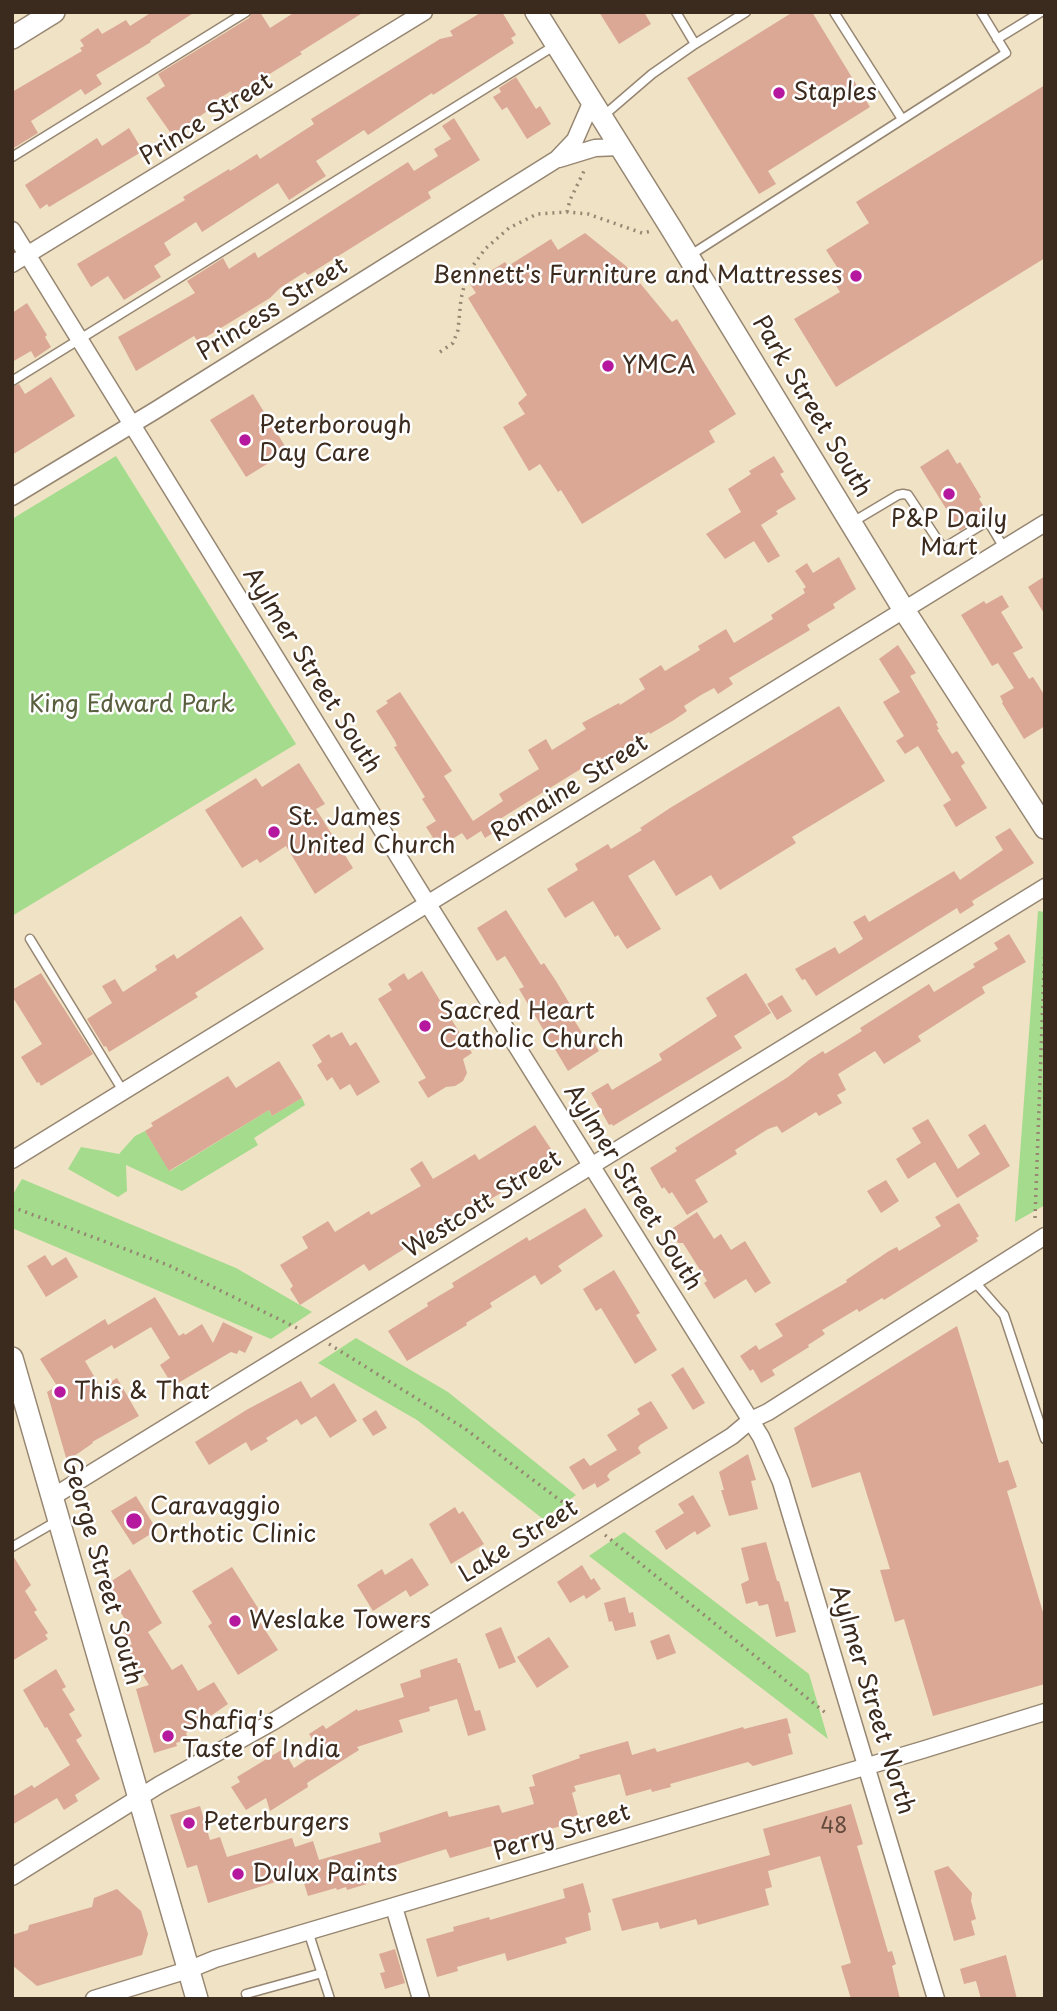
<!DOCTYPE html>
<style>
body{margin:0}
#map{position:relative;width:1057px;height:2011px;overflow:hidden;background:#f0e2c5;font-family:"Playpen Sans",sans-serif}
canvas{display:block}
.frame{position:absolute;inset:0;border:14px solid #3b2a1e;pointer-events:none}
</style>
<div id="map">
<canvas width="1057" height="2011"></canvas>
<div class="frame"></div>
</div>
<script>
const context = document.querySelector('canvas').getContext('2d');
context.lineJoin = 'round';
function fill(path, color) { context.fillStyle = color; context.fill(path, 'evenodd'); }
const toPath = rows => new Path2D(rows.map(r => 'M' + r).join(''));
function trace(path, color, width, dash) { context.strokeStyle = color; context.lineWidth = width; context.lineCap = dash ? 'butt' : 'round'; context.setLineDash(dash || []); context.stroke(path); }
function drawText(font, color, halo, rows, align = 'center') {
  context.font = font + ' "Playpen Sans",sans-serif'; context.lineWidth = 5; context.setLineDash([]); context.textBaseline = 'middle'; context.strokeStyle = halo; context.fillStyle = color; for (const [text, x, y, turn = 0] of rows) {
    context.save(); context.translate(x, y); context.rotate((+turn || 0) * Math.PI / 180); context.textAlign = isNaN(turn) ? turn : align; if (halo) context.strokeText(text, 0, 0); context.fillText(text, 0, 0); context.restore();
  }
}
fill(toPath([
 [116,456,296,744,12,916,12,519],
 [1038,911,1045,912,1045,1205,1015,1222],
 [302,1098,305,1105,254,1138,258,1145,182,1191,126,1165,127,1191,118,1197,68,1169,81,1147,119,1154,135,1136,145,1131,170,1171,269,1110,272,1116],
 [22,1179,236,1268,312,1312,271,1339,12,1228,12,1196],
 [356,1338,448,1392,576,1495,543,1519,417,1420,318,1363],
 [624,1532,809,1674,828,1739,589,1556]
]), '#a4db8c');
fill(toPath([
 [152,12,195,12,150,41,151,42,96,75,102,84,85,95,81,89,31,121,38,133,12,149,12,92,82,51,80,48,84,46,80,40,98,28,102,34,126,20,130,26],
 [252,12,260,12,270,28,295,12,364,12,300,52,302,54,234,96,231,91,207,106,209,110,173,134,171,131,170,132,146,98,165,86,158,74,249,18],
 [482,12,502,12,516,35,511,38,514,43,433,95,432,93,368,135,364,130,316,161,326,176,289,200,278,183,202,232,196,222,164,243,171,255,154,266,161,277,124,300,108,276,91,287,77,264,185,200,183,197,229,169,230,171,257,154,260,159,314,124,311,119,440,39,453,36,450,31],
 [599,12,644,12,651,24,619,44],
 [793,12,812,12,870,107,768,171,776,184,759,194,687,78],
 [516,77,536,109,540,106,551,124,527,139,507,107,502,110,493,97,501,92,499,88],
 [1045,85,1045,258,836,387,794,319,840,292,828,273,837,267,826,250,869,223,856,202],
 [454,118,480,160,428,192,431,198,308,275,305,272,280,288,270,298,198,342,194,336,136,371,118,337,195,293,187,281,223,258,229,269,255,252,258,258,408,162,414,171,438,156,434,149,451,139,442,126],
 [129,128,143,151,49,207,47,204,40,209,25,185,97,138,102,146],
 [585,233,626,266,672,322,677,319,736,414,709,431,715,442,582,524,561,490,558,492,540,464,529,471,503,427,525,414,518,403,527,395,468,298,476,293,470,284,505,262,508,266,551,239,558,250],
 [27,303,47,335,45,337,51,347,35,358,31,351,12,362,12,313],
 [51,377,75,416,12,455,12,387,19,384,25,394],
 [253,394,288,451,246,477,210,420],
 [948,449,957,464,960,462,981,497,979,499,988,513,960,531,920,467],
 [774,456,784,472,780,474,796,499,776,511,778,514,761,525,780,556,768,563,754,541,725,559,706,534,741,512,728,489,751,474,749,471],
 [839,557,856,589,833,604,835,608,807,625,810,630,729,678,733,684,718,694,714,688,701,695,684,706,687,711,674,720,650,734,649,732,603,761,600,757,500,819,504,826,485,838,481,831,467,840,462,833,439,847,426,827,436,821,422,799,425,797,394,747,397,746,395,741,376,711,388,703,386,701,400,692,452,771,444,776,473,821,503,801,499,794,539,769,528,750,546,739,552,750,586,729,582,723,619,703,620,705,645,689,639,679,661,665,665,671,700,650,698,646,726,629,734,643,773,619,771,615,805,593,803,589,806,587,795,571,807,563,813,573],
 [1045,576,1045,615,1028,587],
 [1002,595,1009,607,1001,612,1023,648,1013,653,1029,679,1033,677,1045,696,1045,726,1024,739,1002,703,1003,702,1000,696,1014,688,998,663,992,666,961,615,984,601,986,604],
 [898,645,916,673,910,676,938,723,936,724,939,729,937,730,952,754,957,751,965,763,961,766,987,808,956,827,943,805,951,800,918,746,905,754,896,741,904,736,883,702,900,692,879,659],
 [839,706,885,781,792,837,796,843,720,890,711,875,676,896,654,860,628,876,661,929,627,949,618,935,615,937,593,901,565,918,547,889,578,870,575,864,608,844,611,849,642,830,640,828,670,808],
 [299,763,325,804,316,809,353,868,315,894,286,846,260,863,257,859,242,868,205,810,256,778,262,787],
 [1010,828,1034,863,972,901,974,905,960,914,957,908,816,996,805,979,802,980,795,969,835,947,839,954,863,939,853,922,865,915,869,922,954,871,960,880,1003,850,995,837],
 [506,910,541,965,544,963,556,981,571,1006,567,1009,588,1042,592,1039,599,1051,568,1071,519,989,524,987,505,956,497,961,477,928],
 [241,916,264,949,195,993,198,997,132,1038,109,1052,106,1046,104,1047,87,1019,112,1003,102,986,115,979,123,992,157,970,155,966,174,954,177,959],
 [1009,934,1026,962,982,987,985,993,918,1036,921,1041,884,1064,875,1051,838,1074,846,1090,837,1095,842,1103,819,1116,816,1112,782,1133,777,1126,768,1129,735,1150,737,1154,695,1180,708,1202,687,1215,672,1192,669,1194,664,1187,662,1189,650,1168,677,1151,675,1148,788,1077,809,1060,823,1051,825,1054,862,1031,860,1028,929,984,934,992,975,967,973,964,998,949,994,943],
 [422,971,472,1053,463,1059,467,1073,463,1081,455,1086,446,1087,428,1098,418,1082,426,1078,378,999,392,990,388,984,404,973,408,980],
 [41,973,93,1054,41,1086,39,1082,37,1083,21,1057,42,1044,12,996,12,990],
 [746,973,771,1013,734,1036,742,1048,613,1126,612,1124,609,1125,591,1093,608,1083,612,1090,662,1060,659,1054,717,1016,706,998],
 [782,995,792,1011,777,1020,767,1004],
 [342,1032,350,1046,356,1042,380,1082,357,1096,350,1084,340,1090,332,1077,327,1081,317,1065,322,1062,312,1045,329,1034,331,1038],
 [279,1061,302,1098,272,1116,269,1110,169,1171,145,1131,153,1126,151,1123,228,1076,236,1088],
 [928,1119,958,1169,980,1154,968,1135,985,1124,1010,1166,957,1198,935,1162,908,1179,896,1159,921,1143,912,1128],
 [535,1125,555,1155,499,1190,501,1193,484,1203,482,1200,369,1271,364,1264,300,1305,290,1289,293,1286,280,1265,308,1248,302,1237,328,1221,335,1232,369,1211,371,1215,421,1186,410,1169,422,1161,433,1179,475,1154,479,1160],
 [886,1180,899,1201,881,1213,867,1191],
 [959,1203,979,1236,976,1238,978,1241,884,1300,882,1298,859,1312,857,1309,822,1330,825,1334,808,1345,809,1347,772,1370,775,1375,761,1383,753,1369,750,1371,740,1356,756,1345,759,1350,783,1336,775,1324,847,1282,846,1280,889,1251,897,1247,899,1251,941,1226,935,1217],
 [585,1208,603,1236,558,1266,562,1271,541,1285,535,1275,490,1303,492,1307,466,1323,467,1325,407,1361,388,1331,428,1306,427,1303,454,1287,452,1283,527,1237,529,1241],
 [697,1212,714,1239,721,1234,731,1250,745,1241,771,1283,755,1293,746,1279,714,1299,704,1283,707,1281,683,1243,678,1243,670,1230],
 [45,1255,52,1266,66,1257,78,1277,46,1297,27,1266],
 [614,1270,640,1313,636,1315,657,1350,635,1364,601,1308,596,1311,583,1289],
 [155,1297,179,1336,184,1333,185,1335,202,1324,213,1343,223,1322,253,1337,245,1353,239,1350,237,1354,231,1352,173,1386,160,1365,170,1358,151,1327,114,1349,112,1345,85,1361,101,1388,117,1378,139,1416,92,1442,93,1443,67,1461,47,1392,57,1386,40,1359,105,1319,108,1325],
 [957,1326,999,1463,1008,1460,1017,1487,1007,1491,1045,1619,1045,1684,933,1716,904,1619,895,1622,880,1570,890,1569,860,1472,812,1488,794,1428],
 [683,1367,705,1403,693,1410,671,1375],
 [301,1381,311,1398,334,1383,357,1421,330,1438,316,1416,301,1425,297,1419,266,1438,268,1441,251,1451,246,1442,209,1465,195,1442,248,1409],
 [651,1401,668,1428,640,1445,638,1448,641,1453,610,1472,607,1476,610,1480,597,1488,595,1483,583,1490,569,1467,584,1458,590,1466,617,1450,607,1435,640,1414,637,1409],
 [376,1410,387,1428,373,1436,362,1419],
 [748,1454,756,1480,751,1481,758,1509,729,1516,721,1490,724,1490,719,1472],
 [693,1495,711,1526,697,1535,695,1531,666,1550,655,1531,684,1513,678,1504],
 [136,1496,157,1530,133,1545,111,1511],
 [455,1507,459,1514,463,1511,484,1544,451,1564,429,1524],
 [766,1542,777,1581,779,1581,785,1602,788,1601,796,1632,776,1637,768,1604,759,1606,757,1601,746,1604,741,1584,749,1580,741,1548],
 [12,1554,31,1585,25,1591,37,1610,34,1612,48,1633,45,1635,48,1639,12,1661],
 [412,1558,429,1585,410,1597,406,1590,373,1611,357,1585,382,1569,385,1575],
 [582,1565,591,1580,594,1578,601,1589,586,1599,584,1595,570,1603,557,1582],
 [232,1567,263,1616,258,1619,278,1650,238,1675,208,1626,212,1623,192,1591],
 [130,1569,162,1623,148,1632,172,1670,182,1664,198,1691,214,1682,228,1704,186,1733,188,1739,176,1743,177,1746,154,1753,136,1689,149,1685,126,1648,132,1644,121,1628,128,1624,108,1592,111,1590,107,1584],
 [625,1597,629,1613,633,1612,636,1626,615,1631,612,1621,609,1622,604,1603],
 [501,1627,516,1662,499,1669,485,1634],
 [669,1634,676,1653,657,1660,650,1641],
 [549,1637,569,1667,537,1688,517,1657],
 [457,1658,458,1663,460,1663,475,1711,480,1710,486,1730,468,1736,457,1699,429,1707,430,1711,399,1720,403,1732,357,1747,359,1750,307,1783,308,1787,270,1811,266,1798,246,1810,231,1787,240,1782,237,1777,283,1749,294,1768,320,1751,309,1734,323,1725,326,1729,357,1709,358,1711,404,1697,400,1684,421,1677,420,1670],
 [56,1669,66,1687,62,1689,75,1710,69,1714,82,1736,76,1740,100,1779,75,1795,78,1801,64,1810,57,1798,12,1825,12,1797,32,1785,34,1788,70,1765,47,1727,45,1728,23,1690],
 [787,1718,791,1733,788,1734,793,1754,753,1766,748,1762,670,1784,671,1787,652,1792,651,1789,626,1796,620,1774,574,1786,576,1791,572,1793,578,1815,559,1821,561,1826,450,1858,446,1849,373,1872,375,1878,366,1881,367,1884,347,1890,346,1887,337,1890,336,1888,308,1896,303,1880,300,1881,298,1875,208,1903,197,1865,187,1868,170,1815,200,1806,210,1840,220,1837,227,1857,292,1838,295,1847,313,1841,319,1860,381,1842,379,1833,447,1811,449,1817,499,1805,502,1813,534,1804,529,1787,535,1786,532,1775,580,1758,579,1755,628,1741,632,1755,655,1748,657,1752,743,1727,744,1729],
 [851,1804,863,1844,857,1846,888,1952,892,1951,896,1964,892,1966,900,1999,851,1999,841,1966,851,1963,820,1856,768,1871,772,1887,765,1889,769,1905,698,1925,696,1919,660,1929,658,1922,622,1931,612,1899,770,1855,763,1829],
 [948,1866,972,1893,971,1901,976,1919,971,1921,975,1935,954,1941,934,1871],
 [583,1883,591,1912,588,1913,591,1930,565,1938,567,1943,507,1961,505,1953,457,1967,458,1971,437,1977,426,1939,454,1931,453,1927,489,1917,490,1920,565,1898,563,1889],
 [117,1889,141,1911,148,1934,142,1955,37,1986,12,1965,12,1935,28,1930,29,1925,92,1907,94,1898],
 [395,1949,405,1983,385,1989,380,1973,385,1972,379,1954],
 [1006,1955,1017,1999,981,1999,976,1981,964,1984,960,1969]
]), '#daa895');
const service = toPath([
 [676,12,695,44],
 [834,12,902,119],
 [997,39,1041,12],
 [602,117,652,74,695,44,746,12],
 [12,157,246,12],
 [689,256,1006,53,981,12],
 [12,381,554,46],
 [851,523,898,495,903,494,908,495,941,545,947,546,988,521,1004,548],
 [30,939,123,1091],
 [974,1281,1004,1315,1045,1439],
 [12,1547,57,1521],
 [308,1931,330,1999],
 [246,1994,322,1973]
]);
const minor = toPath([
 [559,159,595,148,620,147],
 [12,230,419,890,761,1437,781,1482,936,1999],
 [12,264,424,12],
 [12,497,156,410,557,159,575,140,592,101],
 [12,1160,1045,523],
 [54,1496,1045,887],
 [12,1877,159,1785,274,1721,732,1436,751,1420,768,1412,1045,1236],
 [394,1907,421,1999],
 [94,1999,188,1970,215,1959,922,1750,1045,1712]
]);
const secondary = toPath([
 [536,12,671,228,904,610,1045,828],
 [12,38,54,12],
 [12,1358,197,1999]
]);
trace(service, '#968672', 11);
trace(minor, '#968672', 19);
trace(secondary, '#968672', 24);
trace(toPath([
 [567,212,570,200,585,169],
 [440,352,453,343,458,330,461,299,467,274,485,249,509,228,537,214,567,212,588,214,642,233,652,231],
 [12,1207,168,1265,297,1328],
 [1035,1218,1045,942],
 [329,1344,464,1428,577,1513],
 [605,1535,827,1714]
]), '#968672', 3.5, [2, 5]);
trace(service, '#fff', 8);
trace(minor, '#fff', 16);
trace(secondary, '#fff', 21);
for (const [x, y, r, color] of [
 [779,93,7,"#b5179e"],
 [856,276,7,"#b5179e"],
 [608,366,7,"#b5179e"],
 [245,440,7,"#b5179e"],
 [949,494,7,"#b5179e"],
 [274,832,7,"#b5179e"],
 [425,1026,7,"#b5179e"],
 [60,1392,7,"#b5179e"],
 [134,1521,9,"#b5179e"],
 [235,1621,7,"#b5179e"],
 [168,1736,7,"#b5179e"],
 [189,1823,7,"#b5179e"],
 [238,1874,7,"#b5179e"]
]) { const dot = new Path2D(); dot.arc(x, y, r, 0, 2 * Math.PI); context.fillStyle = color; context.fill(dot); trace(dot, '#fff', 2.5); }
drawText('21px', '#634a3c', null, [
 ["48",834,1827]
]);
drawText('24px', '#3b2a1e', '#fff', [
 ["Staples",793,93],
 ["Bennett's Furniture and Mattresses",842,276,"right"],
 ["YMCA",622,366],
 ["Peterborough",259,426],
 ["Day Care",259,454],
 ["P&P Daily",949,520,"center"],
 ["Mart",949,548,"center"],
 ["St. James",288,818],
 ["United Church",288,846],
 ["Sacred Heart",439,1012],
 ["Catholic Church",439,1040],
 ["This & That",74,1392],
 ["Caravaggio",150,1507],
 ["Orthotic Clinic",150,1535],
 ["Weslake Towers",249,1621],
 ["Shafiq's",182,1722],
 ["Taste of India",182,1750],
 ["Peterburgers",203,1823],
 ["Dulux Paints",252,1874]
], 'left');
drawText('24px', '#3b2a1e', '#fff', [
 ["Prince Street",207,120,-32],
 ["Princess Street",273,310,-32],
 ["Park Street South",811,407,59],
 ["Aylmer Street South",311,671,58],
 ["Romaine Street",570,789,-32],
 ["Aylmer Street South",632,1188,58],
 ["Westcott Street",483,1205,-32],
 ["Lake Street",519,1542,-32],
 ["George Street South",101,1571,74],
 ["Aylmer Street North",871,1700,73],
 ["Perry Street",562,1833,-17]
]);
drawText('24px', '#5a5f3f', '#fff', [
 ["King Edward Park",132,705]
]);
</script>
